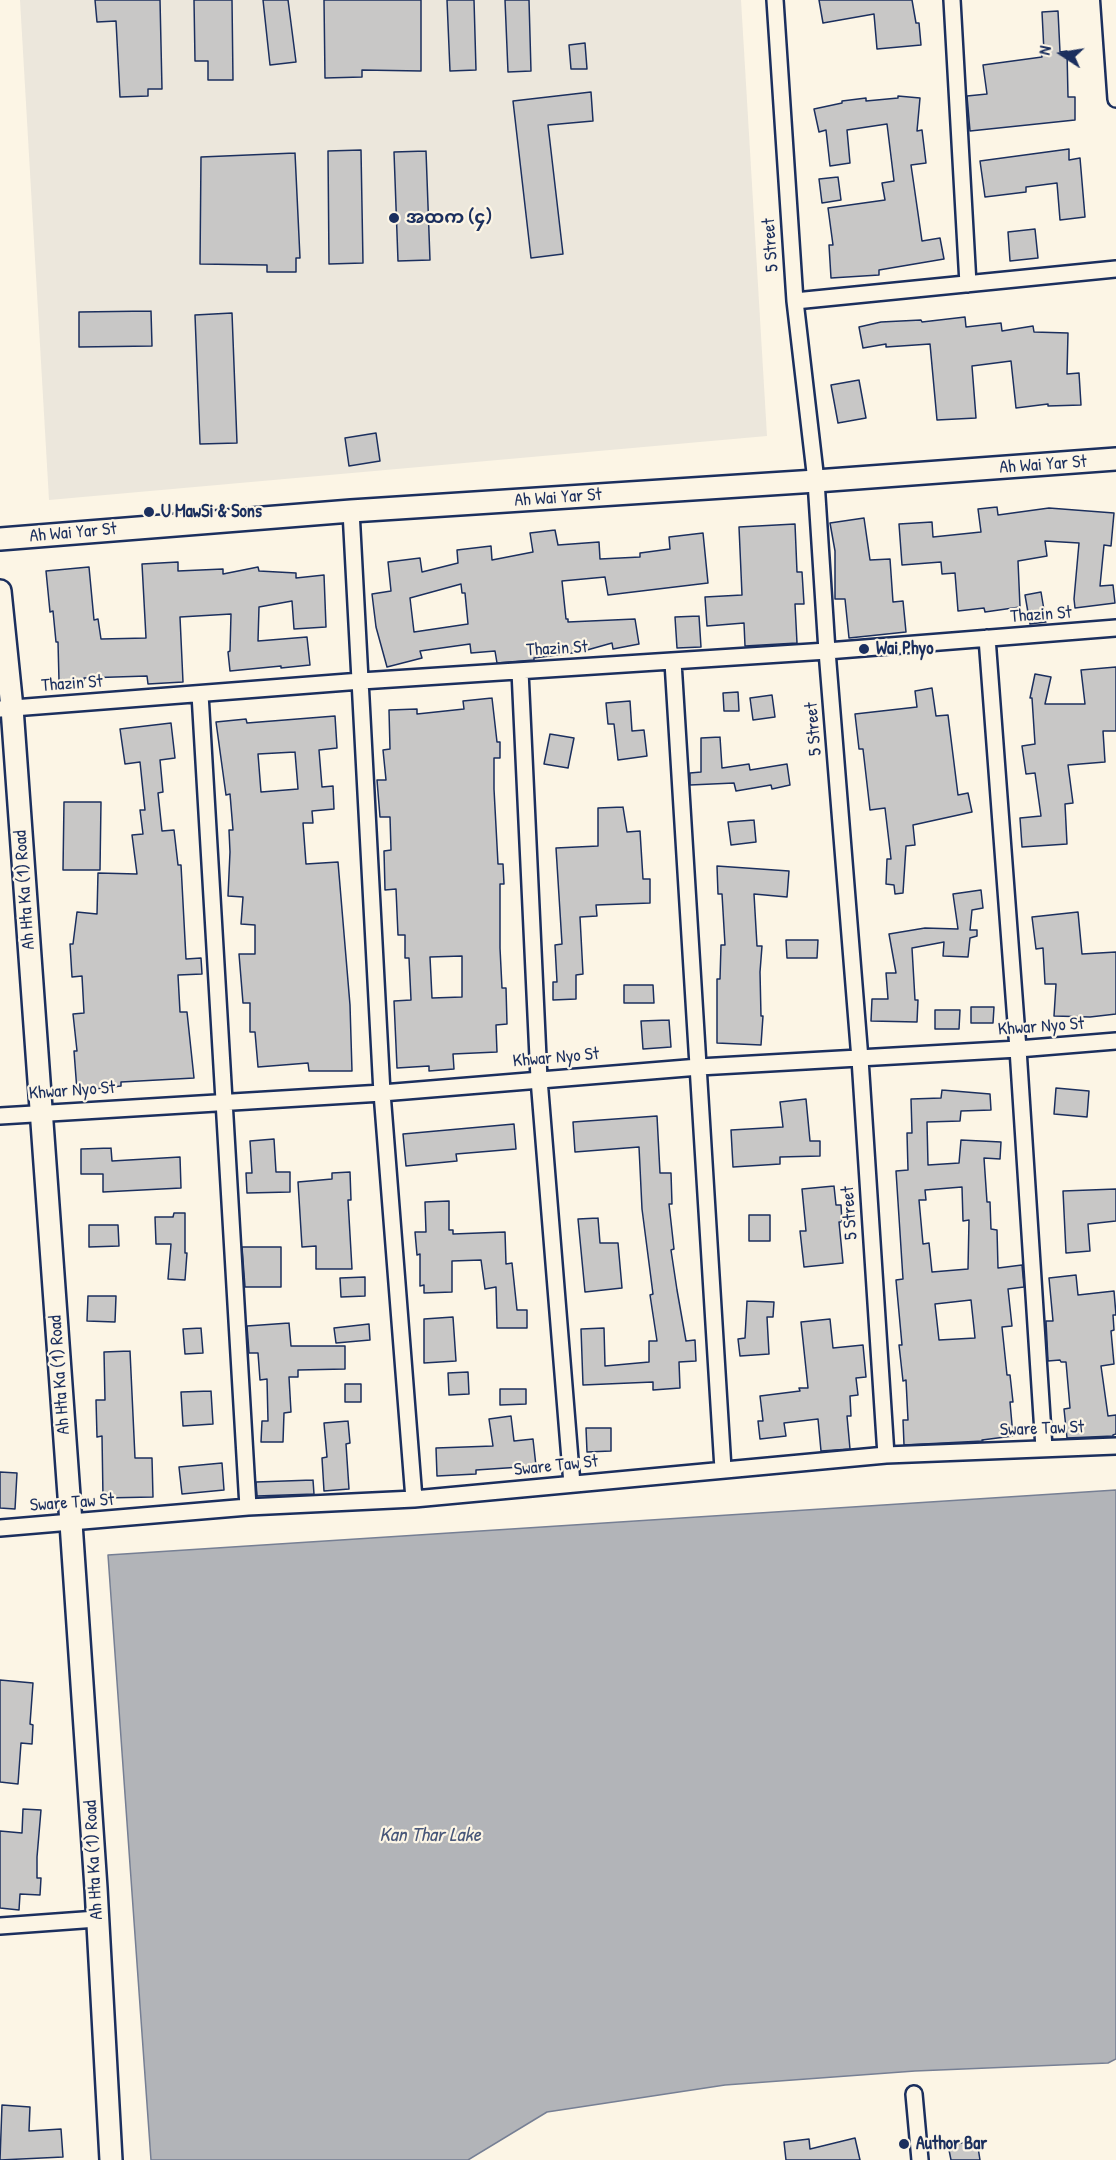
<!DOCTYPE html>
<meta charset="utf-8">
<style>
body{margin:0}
#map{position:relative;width:1116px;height:2160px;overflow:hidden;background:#fcf5e5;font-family:"Patrick Hand",sans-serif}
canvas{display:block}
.north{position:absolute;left:1032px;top:24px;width:60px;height:60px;-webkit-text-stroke:4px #fcf5e5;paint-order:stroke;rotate:282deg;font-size:16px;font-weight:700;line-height:24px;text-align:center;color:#1b2f5e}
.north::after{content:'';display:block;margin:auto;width:21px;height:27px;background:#1b2f5e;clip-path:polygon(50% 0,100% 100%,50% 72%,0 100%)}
</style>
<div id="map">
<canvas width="1116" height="2160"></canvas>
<div class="north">N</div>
</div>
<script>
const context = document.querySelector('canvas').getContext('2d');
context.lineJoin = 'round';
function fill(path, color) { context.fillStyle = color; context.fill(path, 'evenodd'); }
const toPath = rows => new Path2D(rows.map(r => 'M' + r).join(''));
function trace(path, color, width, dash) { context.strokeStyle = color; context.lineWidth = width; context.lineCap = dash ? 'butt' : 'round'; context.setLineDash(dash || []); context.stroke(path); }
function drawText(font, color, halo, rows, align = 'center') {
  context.font = font + ' "Patrick Hand","Noto Sans Myanmar",sans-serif'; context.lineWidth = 4.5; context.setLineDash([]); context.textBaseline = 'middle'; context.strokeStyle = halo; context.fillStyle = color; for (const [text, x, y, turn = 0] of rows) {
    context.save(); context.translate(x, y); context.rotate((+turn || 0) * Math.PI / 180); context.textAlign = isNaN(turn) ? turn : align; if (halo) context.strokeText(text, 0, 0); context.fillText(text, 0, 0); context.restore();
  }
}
fill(toPath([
 [20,0,741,0,767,436,49,500]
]), '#ece7dc');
const water = toPath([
 [1116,1490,1116,2059,1108,2063,915,2071,725,2085,547,2112,468,2160,151,2160,108,1555,1116,1490]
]);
fill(water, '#b2b4b8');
trace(water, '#767f94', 1.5);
const building = toPath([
 [95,0,160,0,162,89,148,89,148,96,120,97,116,21,97,22,95,0],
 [194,0,232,0,233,80,208,80,208,61,195,61,194,0],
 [263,0,288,0,296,62,270,65,263,0],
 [324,0,421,0,421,71,362,70,362,77,325,78,324,0],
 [447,0,474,0,476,70,450,71,447,0],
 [505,0,529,0,531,71,508,72,505,0],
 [819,0,912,0,916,23,919,23,921,45,877,49,874,14,823,23,819,0],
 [1058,11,1060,52,1067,51,1068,97,1075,97,1075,120,970,131,967,96,987,94,983,65,1042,57,1041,52,1044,52,1042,12,1058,11],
 [585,43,587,69,571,69,569,45,585,43],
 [591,92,593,121,548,125,563,254,531,258,513,101,591,92],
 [898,96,920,98,917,131,922,130,926,163,911,165,922,241,940,238,944,259,879,270,879,275,831,278,829,245,833,245,828,208,885,200,882,183,894,181,887,124,847,130,850,163,830,166,826,130,819,132,814,109,842,103,842,101,866,98,866,101,898,98,898,96],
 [1069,149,1069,160,1080,158,1085,217,1060,220,1057,183,1026,187,1026,192,985,197,980,161,1069,149],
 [361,150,363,263,329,264,328,151,361,150],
 [426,151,430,260,398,261,394,152,426,151],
 [295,153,300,258,296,258,296,272,267,272,267,265,200,264,201,157,295,153],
 [838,177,841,200,822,203,819,179,838,177],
 [1035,229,1038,258,1010,261,1008,232,1035,229],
 [151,311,152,346,79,347,79,312,151,311],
 [232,313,237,443,200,444,195,315,232,313],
 [965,317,966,327,1001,323,1002,331,1033,326,1034,332,1068,333,1067,374,1079,373,1081,405,1048,406,1048,404,1016,408,1011,361,972,366,976,418,937,420,930,344,886,347,886,344,863,348,859,327,881,322,921,320,922,322,965,317],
 [859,380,866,418,838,423,831,385,859,380],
 [376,433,380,461,349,466,345,438,376,433],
 [997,507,998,515,1049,508,1114,513,1111,546,1104,545,1100,586,1113,585,1115,603,1075,608,1074,599,1079,543,1045,541,1047,556,1018,561,1020,607,985,612,984,608,958,611,955,573,942,574,941,562,902,565,899,524,932,522,933,537,981,532,978,509,997,507],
 [864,518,870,560,890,559,893,602,903,601,906,632,849,638,845,599,835,599,835,551,830,523,864,518],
 [795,524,797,572,802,572,804,604,795,604,797,643,745,646,744,623,707,626,705,597,742,595,739,527,795,524],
 [555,530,558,545,599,542,600,559,640,557,640,553,670,549,669,537,703,533,708,583,608,595,605,577,562,581,566,619,568,619,568,622,635,619,639,644,613,649,612,643,580,652,534,658,534,660,497,663,495,651,471,653,470,644,420,651,422,658,387,667,376,627,372,594,391,591,388,562,420,558,422,572,458,563,457,550,491,546,492,560,533,552,530,533,555,530],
 [461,584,462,593,465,593,468,624,414,632,410,598,461,584],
 [178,562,178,571,223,569,223,574,258,567,259,571,296,573,296,578,324,575,326,627,294,629,292,601,259,607,258,641,307,637,310,665,281,668,281,666,230,671,228,652,230,651,231,614,180,617,183,682,148,684,147,676,84,678,84,681,59,681,58,642,56,642,53,611,50,612,46,571,89,567,94,620,98,619,101,639,146,638,142,564,178,562],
 [1041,592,1046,622,1030,624,1025,595,1041,592],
 [699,616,701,647,677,648,675,617,699,616],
 [1116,667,1116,731,1103,731,1105,762,1068,765,1073,803,1065,804,1067,844,1022,847,1020,818,1041,816,1035,773,1026,774,1022,746,1035,744,1032,698,1030,698,1035,674,1051,677,1045,704,1085,704,1081,670,1116,667],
 [932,688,936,716,948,715,958,795,968,793,972,812,913,825,915,845,906,846,903,893,895,894,894,885,886,884,887,859,891,859,885,808,870,810,863,749,859,749,855,714,917,707,915,691,932,688],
 [738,692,739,711,724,711,723,693,738,692],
 [772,695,775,717,753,720,750,698,772,695],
 [492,698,497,742,500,742,500,758,494,758,494,789,498,864,503,864,504,884,500,884,500,948,502,988,506,988,507,1024,496,1025,497,1052,453,1054,454,1069,429,1071,429,1066,397,1068,394,1001,411,1000,409,958,405,958,405,935,398,935,396,889,385,890,384,851,391,850,390,817,380,817,377,780,386,780,383,750,390,749,389,710,417,709,417,714,464,709,463,701,492,698],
 [462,956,462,997,432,998,430,957,462,956],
 [630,701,632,731,644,730,647,756,618,760,614,724,608,724,606,703,630,701],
 [335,716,337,748,319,750,322,787,333,786,334,809,312,811,313,823,303,823,306,864,338,862,350,1005,352,1071,309,1071,308,1063,258,1067,255,1032,250,1032,250,1003,243,1003,239,954,255,954,255,925,241,924,243,897,228,896,230,852,229,830,233,830,230,794,226,795,216,722,246,719,247,723,335,716],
 [295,752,298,789,261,792,258,754,295,752],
 [171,723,175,758,160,760,163,792,158,793,162,831,174,830,178,865,181,865,186,959,201,958,202,974,178,975,180,1012,187,1012,194,1078,121,1082,121,1086,77,1091,74,1051,77,1051,73,1014,84,1013,82,976,72,977,70,944,73,944,77,912,97,914,98,873,137,874,132,835,143,834,140,810,145,810,140,762,125,764,120,729,171,723],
 [550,734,574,738,568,768,544,764,550,734],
 [720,737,722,768,749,764,750,770,787,764,790,785,772,789,771,785,736,791,734,783,690,785,690,773,701,772,701,738,720,737],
 [64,802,101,802,100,870,63,870,64,802],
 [623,807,627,832,640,831,643,879,650,879,650,903,596,905,597,916,580,917,583,974,576,975,576,999,553,1000,553,982,557,982,555,945,562,944,556,848,598,846,598,808,623,807],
 [754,820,756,842,731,845,728,822,754,820],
 [717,866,789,871,787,897,754,894,757,946,762,946,760,972,761,1016,763,1016,761,1045,717,1043,717,979,720,979,721,945,725,945,722,894,718,894,717,866],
 [981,890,983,908,972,910,970,930,977,930,977,936,970,938,968,957,943,956,944,942,912,948,915,1000,918,1000,917,1022,871,1021,872,999,888,999,886,973,896,973,889,934,925,928,958,929,953,894,981,890],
 [1078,912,1082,954,1116,952,1116,1014,1090,1017,1054,1016,1056,984,1045,984,1043,948,1036,949,1032,917,1078,912],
 [786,940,818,940,817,958,787,958,786,940],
 [624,985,653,985,654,1003,624,1003,624,985],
 [971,1007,994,1007,993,1023,971,1023,971,1007],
 [935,1010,960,1010,959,1029,935,1029,935,1010],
 [669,1020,671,1047,643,1049,641,1021,669,1020],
 [1056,1088,1089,1091,1087,1117,1054,1114,1056,1088],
 [942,1090,990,1094,991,1110,961,1111,960,1121,927,1122,928,1165,959,1163,961,1140,1001,1142,1000,1159,984,1158,987,1202,990,1202,991,1229,997,1230,998,1268,1022,1265,1024,1287,1008,1289,1012,1326,1002,1327,1007,1375,1010,1375,1013,1402,1010,1402,1013,1436,982,1440,983,1441,904,1445,903,1420,908,1420,906,1380,903,1381,899,1345,902,1345,896,1280,903,1279,896,1171,908,1170,907,1133,912,1133,911,1099,941,1098,942,1090],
 [962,1187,963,1221,969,1220,968,1269,932,1272,929,1243,923,1244,919,1200,926,1200,925,1190,962,1187],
 [971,1300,975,1338,939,1340,935,1304,971,1300],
 [806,1099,810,1141,820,1141,820,1156,780,1157,780,1164,733,1167,731,1130,783,1127,780,1102,806,1099],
 [657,1116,660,1173,671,1173,672,1204,669,1204,674,1249,671,1250,677,1290,686,1341,695,1340,696,1361,679,1362,680,1388,653,1390,653,1382,583,1385,581,1329,604,1328,605,1366,649,1362,649,1341,657,1341,650,1295,653,1294,642,1209,639,1147,575,1152,573,1122,657,1116],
 [514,1124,516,1149,456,1154,457,1161,406,1166,403,1134,514,1124],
 [274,1139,276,1172,290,1172,290,1192,247,1193,246,1173,252,1173,250,1141,274,1139],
 [111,1148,112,1161,180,1157,181,1188,103,1192,103,1174,81,1174,81,1149,111,1148],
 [350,1172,351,1200,348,1200,352,1269,316,1269,316,1246,302,1247,298,1182,332,1179,332,1173,350,1172],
 [834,1186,836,1205,841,1205,842,1222,839,1222,843,1263,804,1267,800,1231,806,1231,802,1189,834,1186],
 [1116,1189,1116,1221,1088,1224,1090,1251,1066,1253,1063,1191,1116,1189],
 [449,1201,449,1230,453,1230,453,1234,505,1232,506,1264,512,1263,517,1310,527,1310,527,1328,497,1328,496,1287,485,1289,481,1260,452,1261,452,1292,424,1293,424,1285,420,1286,420,1254,417,1255,415,1232,426,1232,425,1202,449,1201],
 [174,1213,185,1213,185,1253,187,1253,185,1280,168,1279,171,1244,156,1244,155,1217,173,1217,174,1213],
 [749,1215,770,1215,770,1241,749,1241,749,1215],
 [598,1218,600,1243,618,1243,622,1288,585,1292,578,1219,598,1218],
 [89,1225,118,1225,119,1246,89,1247,89,1225],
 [242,1247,281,1247,281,1287,245,1287,242,1247],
 [1076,1275,1078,1295,1114,1291,1116,1315,1113,1315,1114,1330,1111,1331,1114,1364,1101,1366,1108,1416,1116,1415,1116,1434,1113,1435,1113,1436,1067,1438,1064,1409,1070,1408,1066,1362,1061,1362,1060,1360,1048,1361,1046,1321,1053,1321,1049,1278,1076,1275],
 [365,1277,365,1296,341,1297,340,1278,365,1277],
 [88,1296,116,1296,115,1322,87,1321,88,1296],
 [747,1301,774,1302,773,1317,767,1317,769,1354,740,1356,738,1339,745,1338,747,1301],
 [453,1317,456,1361,424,1363,424,1319,453,1317],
 [830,1319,833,1348,863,1345,866,1377,856,1378,858,1395,850,1396,851,1416,847,1416,850,1449,821,1451,818,1419,784,1423,786,1436,760,1439,758,1421,763,1421,760,1396,800,1391,799,1388,808,1388,801,1322,830,1319],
 [289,1323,291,1346,345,1346,345,1369,298,1370,298,1377,289,1377,291,1412,284,1413,283,1442,261,1442,262,1421,268,1421,267,1379,260,1380,258,1353,249,1353,247,1326,289,1323],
 [369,1324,370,1340,336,1343,334,1328,369,1324],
 [201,1328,203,1353,185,1354,183,1329,201,1328],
 [130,1351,135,1458,152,1458,153,1497,103,1498,102,1436,97,1437,96,1400,105,1400,104,1352,130,1351],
 [468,1372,469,1394,449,1395,448,1373,468,1372],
 [345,1384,361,1384,361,1402,345,1402,345,1384],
 [500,1389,526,1389,526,1404,500,1405,500,1389],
 [211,1391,213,1424,183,1426,181,1392,211,1391],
 [511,1416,514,1441,533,1439,536,1466,476,1470,476,1474,437,1476,436,1448,493,1446,489,1419,511,1416],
 [348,1421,350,1443,346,1444,349,1489,324,1491,322,1458,327,1457,324,1423,348,1421],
 [586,1428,611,1428,611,1451,587,1452,586,1428],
 [222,1463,224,1490,182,1494,179,1467,222,1463],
 [0,1472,17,1473,15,1509,0,1508,0,1472],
 [313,1480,314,1494,257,1496,256,1482,313,1480],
 [0,1680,33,1683,30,1724,33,1725,32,1744,21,1743,18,1784,0,1782,0,1680],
 [23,1809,41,1810,37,1857,37,1878,41,1878,40,1895,20,1894,19,1910,0,1908,0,1831,22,1833,23,1809],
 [2,2105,30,2107,29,2131,61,2129,63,2157,0,2160,2,2105],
 [855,2138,860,2160,786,2160,784,2142,809,2139,810,2149,855,2138],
 [977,2141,980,2160,951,2160,948,2145,977,2141]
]);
fill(building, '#c8c7c6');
trace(building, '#1b2f5e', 1.5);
const street = toPath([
 [775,0,795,301,816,481,827,651,860,1059,886,1455],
 [952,0,968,284],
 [1109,0,1116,99],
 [795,301,1116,269],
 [351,511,382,1093,414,1499],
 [987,638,1018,1049,1044,1448],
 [673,662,723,1469],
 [520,671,539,1079,572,1484],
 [200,694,248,1507],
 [0,709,361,681,827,651,1116,628],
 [0,1116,382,1093,699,1067,1018,1049,1116,1041],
 [0,1528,248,1507,414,1499,886,1455,1116,1446],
 [0,1926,97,1919],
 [914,2094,920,2160]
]);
const secondary = toPath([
 [0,539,351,511,816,481,1116,459],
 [0,591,12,708,71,1523,96,1888,111,2160]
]);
trace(street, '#1b2f5e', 20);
trace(secondary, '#1b2f5e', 26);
trace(street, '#fcf5e5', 15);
trace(secondary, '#fcf5e5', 21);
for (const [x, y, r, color] of [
 [394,218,6,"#1b2f5e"],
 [149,512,6,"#1b2f5e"],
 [864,649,6,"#1b2f5e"],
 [904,2144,6,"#1b2f5e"]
]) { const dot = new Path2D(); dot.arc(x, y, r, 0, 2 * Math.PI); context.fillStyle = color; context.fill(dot); trace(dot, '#fcf5e5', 2); }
drawText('bold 18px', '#1b2f5e', '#fcf5e5', [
 ["အထက (၄)",406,218],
 ["U MawSi & Sons",161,512],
 ["Wai Phyo",876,649],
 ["Author Bar",916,2144]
], 'left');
drawText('18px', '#1b2f5e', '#fcf5e5', [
 ["5 Street",771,245,-94],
 ["Ah Wai Yar St",1043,465,-4],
 ["Ah Wai Yar St",558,498,-4],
 ["Ah Wai Yar St",73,533,-5],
 ["Thazin St",1041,615,-4],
 ["Thazin St",557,649,-3],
 ["Thazin St",72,684,-4],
 ["5 Street",814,729,-95],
 ["Ah Hta Ka (1) Road",25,890,-94],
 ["Khwar Nyo St",1041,1027,-4],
 ["Khwar Nyo St",556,1058,-5],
 ["Khwar Nyo St",72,1091,-4],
 ["5 Street",850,1213,-94],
 ["Ah Hta Ka (1) Road",60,1375,-94],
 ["Sware Taw St",1042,1429,-2],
 ["Sware Taw St",556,1466,-6],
 ["Sware Taw St",72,1503,-4],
 ["Ah Hta Ka (1) Road",94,1860,-93]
]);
drawText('italic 20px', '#485779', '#fcf5e5', [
 ["Kan Thar Lake",430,1836]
]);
</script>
